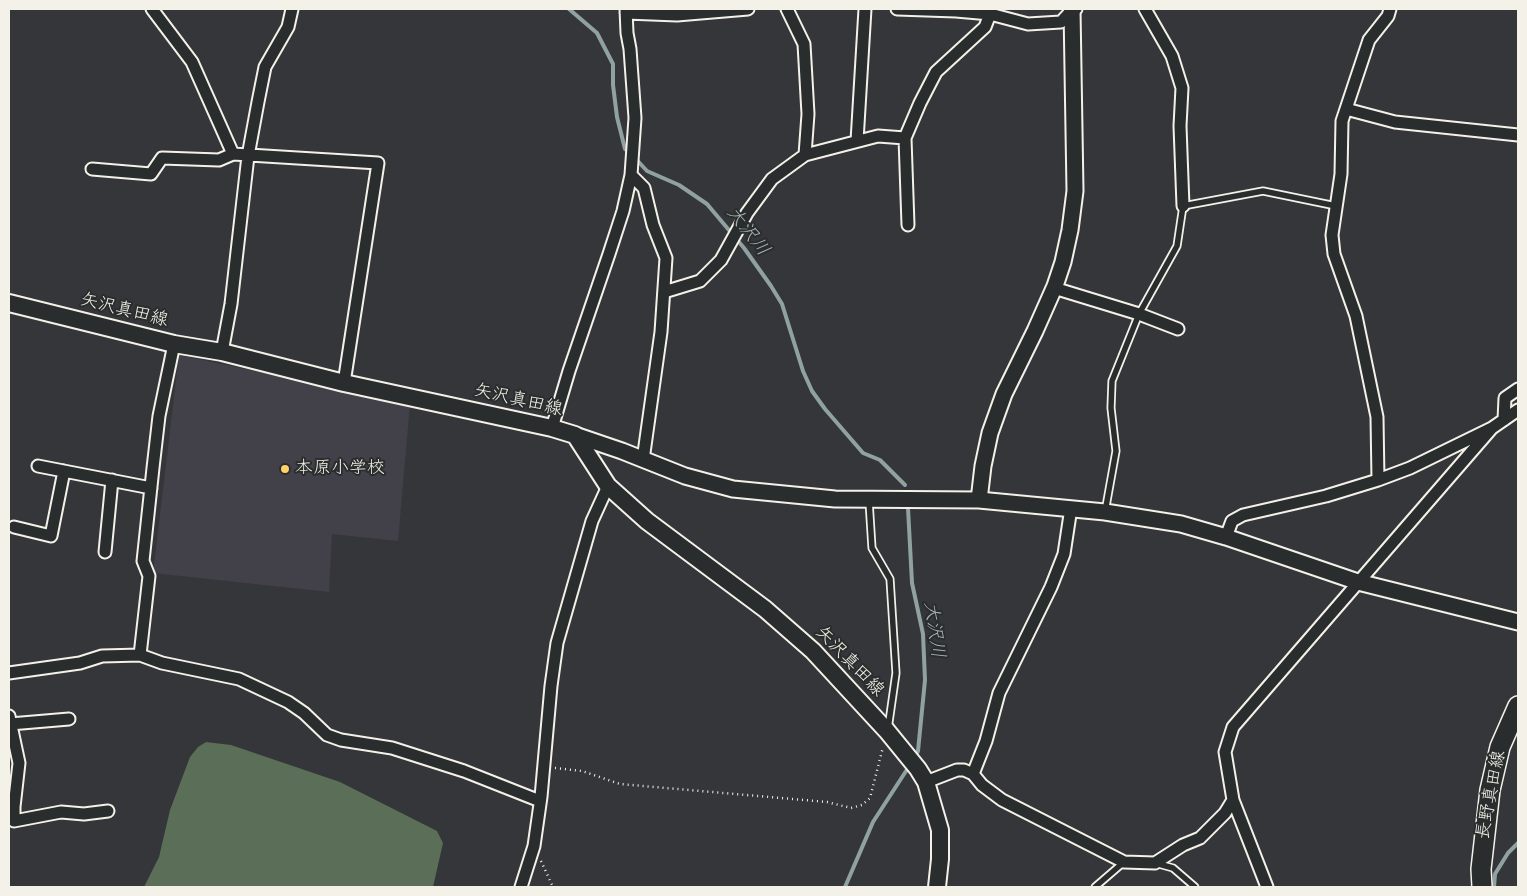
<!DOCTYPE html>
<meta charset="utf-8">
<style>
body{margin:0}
#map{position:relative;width:1527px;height:896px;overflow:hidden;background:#35363a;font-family:"Architects Daughter",sans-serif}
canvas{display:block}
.frame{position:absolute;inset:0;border:10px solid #f4f1e8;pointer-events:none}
</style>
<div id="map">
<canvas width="1527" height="896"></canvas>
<div class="frame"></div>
</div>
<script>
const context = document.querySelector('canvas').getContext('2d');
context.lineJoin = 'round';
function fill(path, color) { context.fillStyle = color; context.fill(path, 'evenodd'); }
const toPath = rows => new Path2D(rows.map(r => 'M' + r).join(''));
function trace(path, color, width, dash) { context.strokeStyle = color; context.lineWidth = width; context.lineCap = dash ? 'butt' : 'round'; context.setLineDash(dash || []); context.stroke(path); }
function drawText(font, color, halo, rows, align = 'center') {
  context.font = font + ' "Architects Daughter","Klee One",sans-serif'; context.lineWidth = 4; context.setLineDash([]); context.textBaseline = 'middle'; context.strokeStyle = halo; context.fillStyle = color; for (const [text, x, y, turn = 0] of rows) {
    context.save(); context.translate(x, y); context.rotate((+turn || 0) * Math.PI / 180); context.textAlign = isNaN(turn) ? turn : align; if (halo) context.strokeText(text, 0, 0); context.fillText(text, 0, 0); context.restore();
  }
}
fill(toPath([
 [179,355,410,404,398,541,332,534,329,592,153,573]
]), '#424048');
fill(toPath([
 [206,742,231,745,340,782,437,831,443,843,433,887,144,887,159,857,170,810,190,757,198,747]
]), '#5a6e58');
trace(toPath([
 [569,9,597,33,613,64,613,85,617,117,625,149,630,153],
 [635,158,647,171,679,185,707,204,744,248,771,286,782,304,803,371,812,391,825,409,863,453,880,460,905,485],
 [908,508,912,583,923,634,925,680,918,751,916,755],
 [845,887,873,822,908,768],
 [1494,887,1495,874,1508,853,1518,843]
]), '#90a1a1', 4);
const service = toPath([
 [869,501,872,548,890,579,896,673,888,729],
 [1105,512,1116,451,1111,408,1112,381,1139,314,1177,246,1183,206,1263,191,1336,206],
 [1155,863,1173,868,1195,887],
 [1095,887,1124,862]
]);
const minor = toPath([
 [152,9,192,62,233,154,378,163,344,383],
 [787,9,804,44,808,114,805,155],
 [897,9,956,11,990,14,1028,24,1061,22,1072,10,1076,9],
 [1145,9,1172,56,1182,88,1180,126,1183,206],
 [626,13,677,15,748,9],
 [1346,109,1395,122,1518,135],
 [857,141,865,9],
 [92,169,151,174,162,158,219,160,233,154],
 [631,175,644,188,653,225,666,258,661,332,643,460],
 [908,225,905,138,920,103,936,72,985,27,990,14],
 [1054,288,1139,314,1178,329],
 [664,292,700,281,721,260,747,213,772,179,805,155,878,136,905,138],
 [222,352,231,304,248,156,258,102,265,67,288,27,292,9],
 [1504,420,1505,398,1518,389],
 [552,428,569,371,609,254,623,211,631,175,635,118,630,49,627,33,626,9],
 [38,466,151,488],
 [1378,480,1377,417,1356,316,1334,254,1332,235,1341,174,1342,121,1369,40,1388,16,1390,9],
 [14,527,51,536,64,471],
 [1226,537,1232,521,1243,515,1326,496,1378,480,1410,468,1492,428,1518,410],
 [105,552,112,480],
 [140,655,149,576,143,561,153,468,159,416,174,344],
 [9,673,80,663,102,656,140,655,162,663,239,679,288,702,304,713,327,735,341,740,392,748,464,771,540,801],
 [9,716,19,763,14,807,9,809],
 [10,724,69,719],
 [973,774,986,741,999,693,1051,587,1064,554,1071,508],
 [926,782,957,770,964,770,973,774,982,785,1002,800,1124,862,1155,863,1183,845,1200,838,1225,813,1233,800],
 [14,807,14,821,61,812,84,814,108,811],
 [521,887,534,846,541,797,551,686,557,643,592,521,608,486],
 [1267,887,1233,800,1225,752,1233,727,1492,428]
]);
const tertiary = toPath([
 [575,435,622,451,685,476,733,489,835,499,979,500,1105,512,1181,524,1226,537,1358,582,1518,622],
 [979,500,983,466,990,433,1004,394,1035,331,1055,286,1063,262,1070,230,1075,191,1072,9]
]);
const secondary = toPath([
 [9,303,174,344,222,352,344,383,552,428,575,435,608,486,647,521,765,609,813,651,887,731,918,769,926,782,940,830,940,859,937,887]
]);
const primary = toPath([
 [1482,887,1481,869,1490,790,1500,747,1518,706]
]);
trace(service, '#f4f1e8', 9);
trace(minor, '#f4f1e8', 15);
trace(tertiary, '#f4f1e8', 19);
trace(secondary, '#f4f1e8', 20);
trace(primary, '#f4f1e8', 22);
trace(toPath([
 [555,768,582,771,620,784,827,802,851,808,862,805,870,798,883,747],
 [541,861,553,887]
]), '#f4f1e8', 2.5, [1, 4]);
trace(service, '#2a2d2e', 5.5);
trace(minor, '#2a2d2e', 11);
trace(tertiary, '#2a2d2e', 15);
trace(secondary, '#2a2d2e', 16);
trace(primary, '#2a2d2e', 19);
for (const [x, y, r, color] of [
 [285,469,5,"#ffd166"]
]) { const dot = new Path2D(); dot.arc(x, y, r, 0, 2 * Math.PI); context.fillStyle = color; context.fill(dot); trace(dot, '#2a2d2e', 2); }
drawText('18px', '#f4f1e8', '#2a2d2e', [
 ["矢沢真田線",124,311,14],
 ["矢沢真田線",518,401,13],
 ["矢沢真田線",849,662,46],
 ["長野真田線",1492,795,-79]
]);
drawText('18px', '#f4f1e8', '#2a2d2e', [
 ["本原小学校",295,469]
], 'left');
drawText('italic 19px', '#a9b5b2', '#2a2d2e', [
 ["大沢川",747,232,52],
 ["大沢川",933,630,82]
]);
</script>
